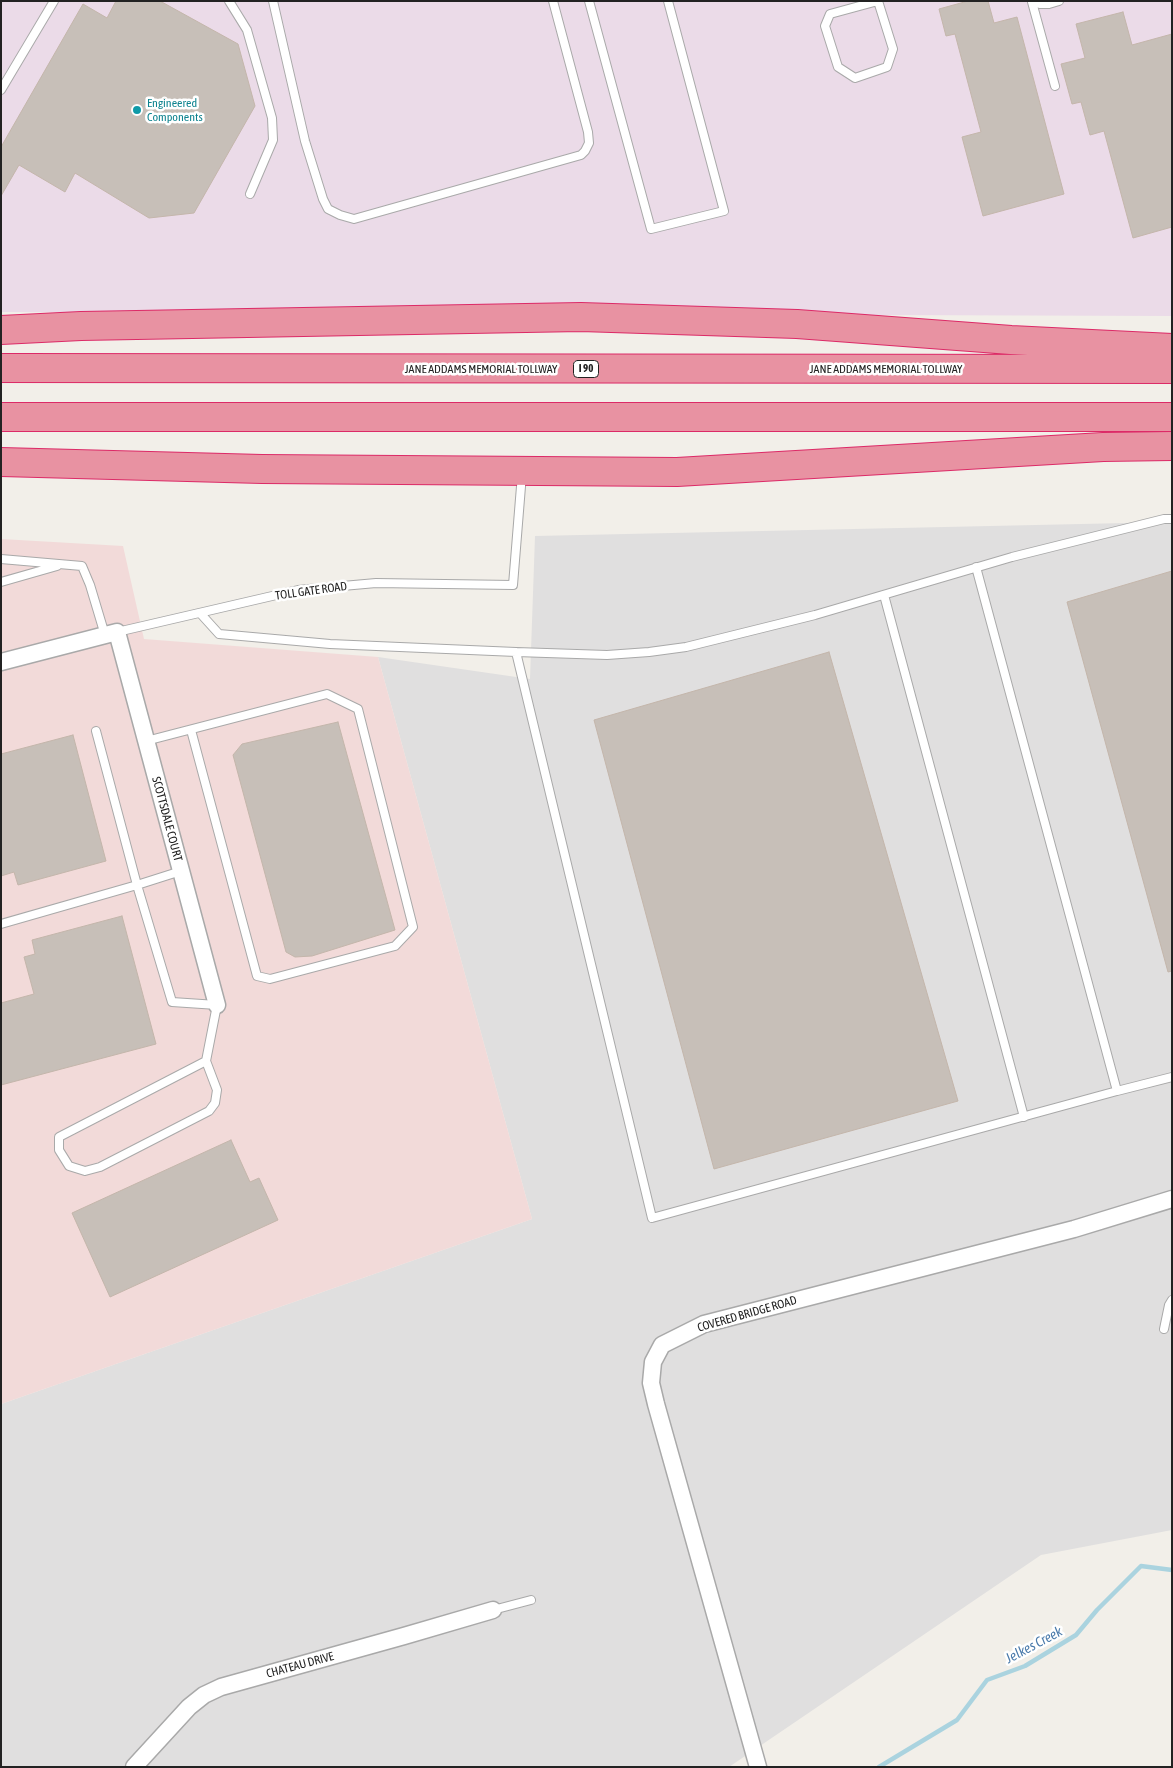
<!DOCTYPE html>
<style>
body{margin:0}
#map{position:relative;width:1173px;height:1768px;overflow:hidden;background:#f2efe9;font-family:"Asap Condensed",sans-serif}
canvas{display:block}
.frame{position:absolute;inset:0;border:2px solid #222;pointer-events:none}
</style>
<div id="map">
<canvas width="1173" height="1768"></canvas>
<div class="frame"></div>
</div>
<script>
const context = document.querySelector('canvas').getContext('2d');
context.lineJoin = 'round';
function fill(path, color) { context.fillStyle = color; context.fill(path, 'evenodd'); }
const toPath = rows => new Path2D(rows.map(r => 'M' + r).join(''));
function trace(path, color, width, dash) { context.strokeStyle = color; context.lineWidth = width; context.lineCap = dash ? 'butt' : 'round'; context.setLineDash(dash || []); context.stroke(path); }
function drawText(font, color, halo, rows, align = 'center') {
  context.font = font + ' "Asap Condensed",sans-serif'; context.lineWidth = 5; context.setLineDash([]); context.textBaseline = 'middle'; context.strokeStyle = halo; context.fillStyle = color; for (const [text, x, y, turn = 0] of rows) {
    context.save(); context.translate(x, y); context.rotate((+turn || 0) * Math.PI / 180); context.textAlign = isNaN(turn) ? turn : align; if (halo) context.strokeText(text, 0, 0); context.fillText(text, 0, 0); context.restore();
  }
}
fill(toPath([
 [1172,522,1172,1530,1041,1555,729,1767,1,1767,1,1404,532,1219,378,657,530,679,535,536]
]), '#e0dfdf');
fill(toPath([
 [1,539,123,546,144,639,378,657,532,1219,1,1404]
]), '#f2dad9');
fill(toPath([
 [1,1,1172,1,1172,316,1,312]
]), '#ebdbe8');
trace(toPath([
 [879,1767,957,1720,987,1680,1025,1666,1076,1635,1097,1610,1141,1566,1172,1570]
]), '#aad3df', 4.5);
const building = toPath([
 [116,1,160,1,238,44,255,106,194,213,149,218,75,173,65,192,19,165,1,196,1,147,83,4,107,18,116,1],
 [968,1,988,1,994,23,1017,17,1064,194,983,216,962,137,981,132,955,34,946,36,939,9,968,1],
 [1123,12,1132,45,1172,34,1172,227,1133,238,1104,131,1090,135,1081,102,1072,104,1061,64,1085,58,1076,24,1123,12],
 [1172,571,1172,971,1168,972,1067,602,1172,571],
 [829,652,958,1101,714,1169,594,720,829,652],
 [338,722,395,930,312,956,295,957,286,952,233,755,242,744,338,722],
 [73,735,106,861,18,885,14,872,1,876,1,754,73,735],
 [122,916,156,1044,1,1085,1,1003,34,994,24,957,35,954,32,940,122,916],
 [231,1140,250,1182,259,1178,278,1220,110,1297,72,1213,231,1140]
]);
fill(building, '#c7bfb8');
trace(building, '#c4b6ab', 1);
const lane = toPath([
 [229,1,247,30,272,118,273,140,250,194],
 [273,1,305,141,323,199,328,209,340,215,354,219,581,155,585,151,589,143,588,132,553,1],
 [589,1,651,229,724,211,668,1],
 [878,1,893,49,887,67,855,78,838,67,825,26,830,14,878,1],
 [1032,1,1040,4,1049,4,1059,1],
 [1032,2,1055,86],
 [1,90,54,1],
 [1,559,82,566,90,585,105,635],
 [976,567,1117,1091,1172,1077],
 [1,582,57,566],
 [884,595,1024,1117],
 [200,613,219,634,330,644,516,652,607,655,649,652,686,647,815,615,1012,557,1164,519,1172,519],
 [117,632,298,590,376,583,513,585,522,474],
 [516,652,652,1218,1117,1091],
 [96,731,137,885,181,871],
 [146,741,327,694,358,709,413,927,395,946,270,979,257,976,191,730],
 [1,924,137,885,172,1002,217,1005,206,1061,217,1090,215,1103,209,1111,100,1167,85,1171,69,1166,59,1150,59,1137,206,1061],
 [1164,1329,1169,1305,1172,1300],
 [493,1610,531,1600]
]);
const street = toPath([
 [1,662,117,632,217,1005],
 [134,1767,189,1707,204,1695,221,1687,404,1636,493,1610],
 [758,1767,656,1404,651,1383,653,1362,662,1345,704,1324,1074,1229,1172,1199]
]);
const highway = toPath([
 [1,330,81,326,581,317,797,324,1011,340,1172,348],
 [1,368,1172,369],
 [1,417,1172,417],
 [1,462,262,469,677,472,1103,447,1172,446]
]);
trace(lane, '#a9a9a9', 10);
trace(street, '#a9a9a9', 19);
trace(highway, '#dc2a67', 30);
trace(lane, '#fff', 8);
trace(street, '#fff', 16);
trace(highway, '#e892a2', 28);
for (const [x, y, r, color] of [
 [137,110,5,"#0f9aa8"]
]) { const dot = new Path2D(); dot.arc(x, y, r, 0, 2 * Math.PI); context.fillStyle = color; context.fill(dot); trace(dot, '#fff', 2); }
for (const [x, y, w] of [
 [586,369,25]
]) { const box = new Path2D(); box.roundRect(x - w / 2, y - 8.5, w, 17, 4); context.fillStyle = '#fff'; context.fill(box); trace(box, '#222', 1); }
drawText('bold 11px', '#222', null, [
 ["I 90",586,369]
]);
drawText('12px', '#0d838f', '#fff', [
 ["Engineered",147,103],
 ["Components",147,117]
], 'left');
drawText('12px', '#222', '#fff', [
 ["JANE ADDAMS MEMORIAL TOLLWAY",481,369],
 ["JANE ADDAMS MEMORIAL TOLLWAY",886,369],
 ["TOLL GATE ROAD",311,591,-8],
 ["SCOTTSDALE COURT",167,819,75],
 ["COVERED BRIDGE ROAD",747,1314,-16],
 ["CHATEAU DRIVE",300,1665,-15]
]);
drawText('italic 14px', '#4a7aab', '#fff', [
 ["Jelkes Creek",1034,1645,-28]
]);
</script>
